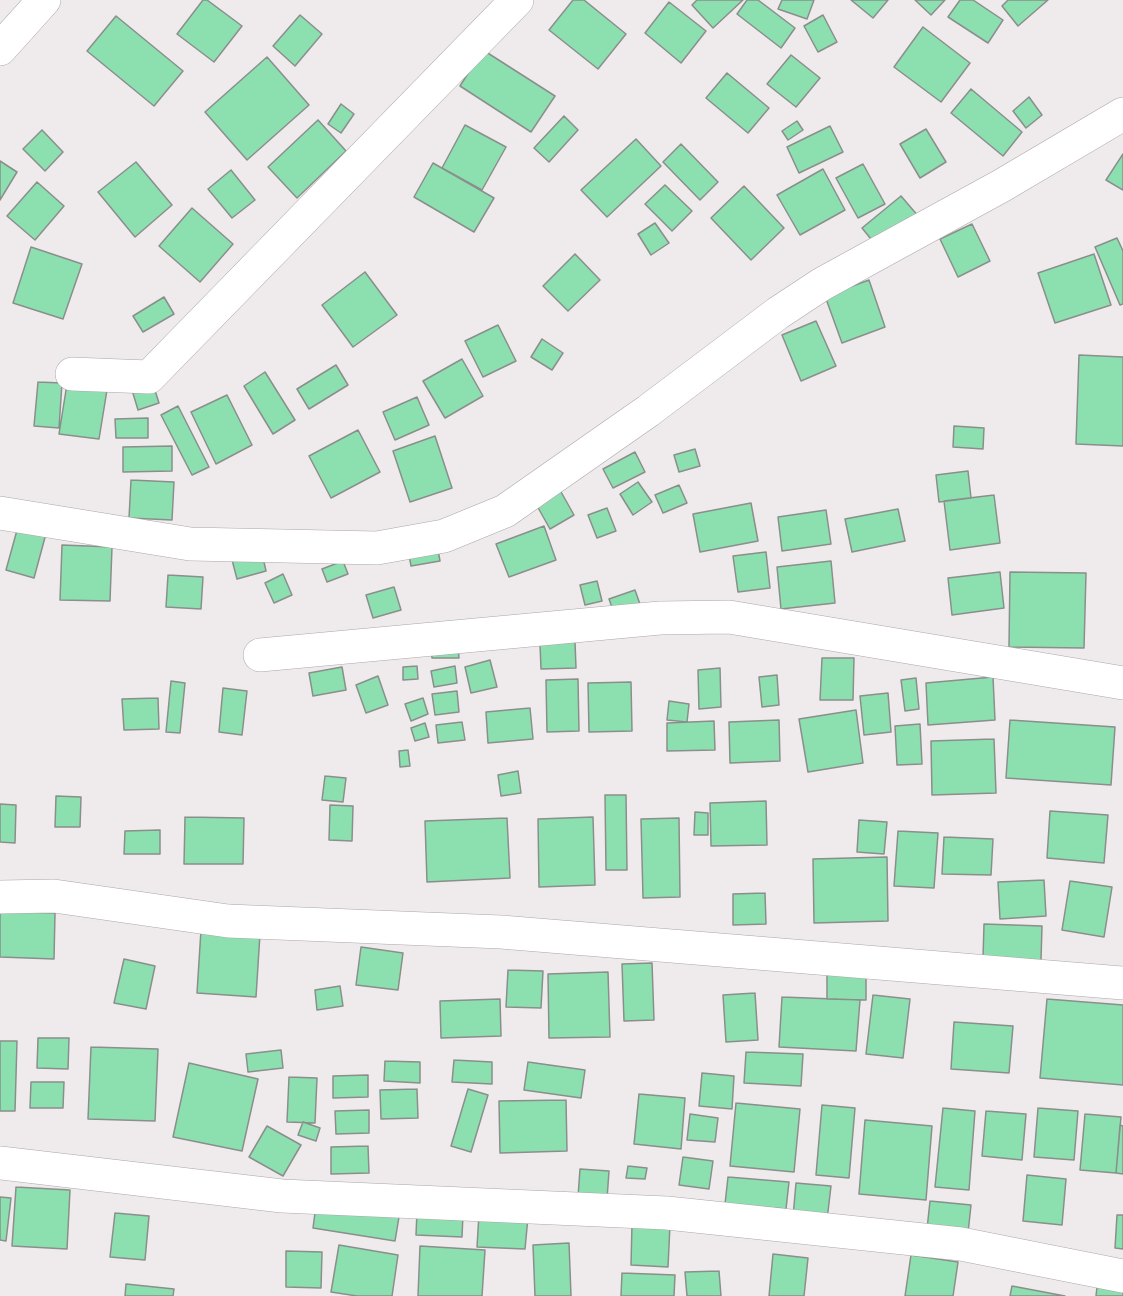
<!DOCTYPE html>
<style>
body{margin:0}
canvas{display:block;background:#efeaec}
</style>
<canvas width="1123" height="1296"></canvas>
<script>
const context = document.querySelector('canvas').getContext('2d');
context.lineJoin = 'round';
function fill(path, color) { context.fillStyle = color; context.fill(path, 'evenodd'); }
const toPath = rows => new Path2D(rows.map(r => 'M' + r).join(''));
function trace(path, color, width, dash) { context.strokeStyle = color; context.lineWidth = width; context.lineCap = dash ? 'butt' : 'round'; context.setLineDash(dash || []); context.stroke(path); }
const building = toPath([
 [203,0,207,0,242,26,214,62,177,34,203,0],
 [573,0,584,0,626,34,598,69,549,30,573,0],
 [697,0,743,0,713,28,692,5,697,0],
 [747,0,758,0,795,28,781,48,737,14,747,0],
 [782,0,814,0,807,19,778,9,782,0],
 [851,0,888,0,873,18,851,0],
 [915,0,945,0,931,15,915,0],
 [960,0,973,0,1003,20,988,43,948,17,960,0],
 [1008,0,1048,0,1018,26,1002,6,1008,0],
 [669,2,706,31,681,63,645,33,669,2],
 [300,15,322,34,295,66,273,46,300,15],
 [823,15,837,42,818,52,804,26,823,15],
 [116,16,183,71,154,106,87,51,116,16],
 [923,27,970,63,941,102,894,67,923,27],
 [483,50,555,96,531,132,460,86,483,50],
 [791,55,820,78,796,107,767,84,791,55],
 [267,57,309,105,247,160,205,112,267,57],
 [727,73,769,108,748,133,706,98,727,73],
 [971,89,1022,132,1003,156,951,113,971,89],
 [1029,97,1042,115,1026,128,1013,111,1029,97],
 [341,104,354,114,341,133,328,124,341,104],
 [564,116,578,130,549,162,534,148,564,116],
 [318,120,346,151,297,198,268,167,318,120],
 [797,121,803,130,788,140,782,131,797,121],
 [465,125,506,147,482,190,442,168,465,125],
 [830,126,843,152,799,173,787,147,830,126],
 [926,129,946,162,920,178,900,144,926,129],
 [42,130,63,152,45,171,23,149,42,130],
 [636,139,661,166,607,217,581,190,636,139],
 [681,144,718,182,700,200,663,162,681,144],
 [1123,154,1123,190,1106,180,1123,154],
 [0,161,17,172,0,200,0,161],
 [136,162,172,205,135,237,98,192,136,162],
 [433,163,494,198,474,232,414,197,433,163],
 [863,164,885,204,858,218,836,178,863,164],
 [823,169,845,210,800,235,777,195,823,169],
 [231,170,255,200,232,218,208,189,231,170],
 [37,182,64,206,35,240,7,216,37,182],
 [665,185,692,211,672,231,645,204,665,185],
 [744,186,784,228,751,260,711,218,744,186],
 [901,196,919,217,879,249,862,228,901,196],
 [192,208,233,244,200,282,159,246,192,208],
 [655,223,669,243,651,255,638,234,655,223],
 [972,224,990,261,958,277,940,239,972,224],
 [1117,238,1123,251,1123,304,1120,305,1095,247,1117,238],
 [31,247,82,264,63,319,13,303,31,247],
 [575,254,600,280,568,311,543,286,575,254],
 [1094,254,1111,305,1055,323,1038,273,1094,254],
 [365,272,397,315,353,347,322,305,365,272],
 [869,280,885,327,842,343,825,296,869,280],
 [164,297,174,314,143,332,133,316,164,297],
 [816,321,836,366,801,381,782,335,816,321],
 [498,325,516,361,483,377,465,341,498,325],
 [542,339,563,353,552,370,531,357,542,339],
 [1079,355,1123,357,1123,446,1076,444,1079,355],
 [462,359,483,396,445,418,423,381,462,359],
 [336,365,348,385,309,409,297,389,336,365],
 [265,372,295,420,273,434,244,386,265,372],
 [38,382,62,383,59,428,34,426,38,382],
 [67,384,107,390,99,439,59,434,67,384],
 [153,384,159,403,138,410,132,390,153,384],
 [227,395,252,445,216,464,191,412,227,395],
 [417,397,429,425,395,440,383,412,417,397],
 [178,406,209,467,192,475,161,415,178,406],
 [148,418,148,438,116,438,115,419,148,418],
 [954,426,984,428,983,449,953,447,954,426],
 [358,430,380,472,331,498,309,456,358,430],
 [435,436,452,488,410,502,393,451,435,436],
 [172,446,172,471,123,472,123,447,172,446],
 [695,449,700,466,679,472,674,455,695,449],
 [635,452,645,472,613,488,603,469,635,452],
 [968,471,971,498,939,502,936,475,968,471],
 [131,480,174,482,172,520,129,518,131,480],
 [638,482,652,502,633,515,620,494,638,482],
 [556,483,574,515,550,529,532,497,556,483],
 [679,485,687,503,663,513,655,495,679,485],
 [994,495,1000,543,950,550,944,501,994,495],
 [751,503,758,541,700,552,693,514,751,503],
 [607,508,616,531,597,538,588,515,607,508],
 [898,509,905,541,852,552,845,519,898,509],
 [826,510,831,544,782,551,778,517,826,510],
 [19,523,47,530,34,578,6,570,19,523],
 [544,526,556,560,509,577,496,544,544,526],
 [437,544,440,561,411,566,408,549,437,544],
 [62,545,112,547,110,601,60,600,62,545],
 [261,549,266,571,237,579,231,556,261,549],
 [766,552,770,588,738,592,733,556,766,552],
 [343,561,348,574,327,582,322,569,343,561],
 [831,561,835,603,781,609,777,567,831,561],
 [1000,572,1004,608,952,615,948,578,1000,572],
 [1010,572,1086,573,1084,648,1009,647,1010,572],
 [283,574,292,595,274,603,265,583,283,574],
 [168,575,203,577,201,609,166,607,168,575],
 [597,581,602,601,585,605,580,585,597,581],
 [394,587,401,610,373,618,366,595,394,587],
 [635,590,641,607,615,616,609,599,635,590],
 [575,642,576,668,541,669,540,644,575,642],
 [458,646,459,658,432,658,431,647,458,646],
 [822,658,854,658,853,700,820,700,822,658],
 [490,660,497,687,471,693,465,667,490,660],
 [417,666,418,679,403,680,403,667,417,666],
 [455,666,457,683,434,687,431,671,455,666],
 [342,667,346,690,313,696,309,673,342,667],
 [720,668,721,707,699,709,698,670,720,668],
 [777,675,779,705,762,707,759,677,777,675],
 [378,676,388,705,366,713,356,685,378,676],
 [993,677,995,720,928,725,926,683,993,677],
 [916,678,919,709,905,711,901,680,916,678],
 [578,679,579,731,547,732,546,680,578,679],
 [171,681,185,683,180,733,166,732,171,681],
 [631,682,632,731,589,732,588,683,631,682],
 [223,688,247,691,242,735,219,732,223,688],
 [457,691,459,712,435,715,432,694,457,691],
 [888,693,891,732,864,735,860,696,888,693],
 [158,698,159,729,124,730,122,699,158,698],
 [423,698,428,714,411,721,405,704,423,698],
 [669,701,689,704,687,722,667,720,669,701],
 [530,708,533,739,488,743,486,712,530,708],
 [856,710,863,763,808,772,799,719,856,710],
 [779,720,780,761,730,763,729,722,779,720],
 [1010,720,1115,727,1111,785,1006,778,1010,720],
 [714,721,715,750,667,751,667,723,714,721],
 [462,722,465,740,438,743,436,725,462,722],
 [425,723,429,737,415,741,411,728,425,723],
 [920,724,922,764,897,765,895,726,920,724],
 [994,739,996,793,932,795,931,741,994,739],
 [408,750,410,766,400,767,399,751,408,750],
 [518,771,521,793,501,796,498,775,518,771],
 [325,776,346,778,343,802,322,800,325,776],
 [605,795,626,795,627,870,606,870,605,795],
 [56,796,81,797,80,827,55,827,56,796],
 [766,801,767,845,711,846,710,803,766,801],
 [0,804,16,805,15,843,0,842,0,804],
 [330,805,353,806,352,841,329,840,330,805],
 [1050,811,1108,815,1104,863,1047,858,1050,811],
 [695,812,708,813,708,835,694,835,695,812],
 [185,817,244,818,243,864,184,864,185,817],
 [593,817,595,885,539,887,538,819,593,817],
 [507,818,510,878,427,882,425,821,507,818],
 [679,818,680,897,643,898,641,819,679,818],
 [859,820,887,822,884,854,857,852,859,820],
 [160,830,160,854,124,854,125,831,160,830],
 [898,831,938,833,934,888,894,886,898,831],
 [944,837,993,839,991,875,942,874,944,837],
 [887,857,888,921,814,923,813,859,887,857],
 [1044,880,1046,916,1000,919,998,882,1044,880],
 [1070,881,1112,887,1104,937,1062,930,1070,881],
 [765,893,766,924,733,925,733,894,765,893],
 [0,911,55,913,54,959,0,957,0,911],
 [984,924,1042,926,1041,960,983,958,984,924],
 [201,930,260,934,256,997,197,993,201,930],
 [361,947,403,953,398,990,356,985,361,947],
 [124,959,155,966,146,1009,114,1003,124,959],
 [652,963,654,1020,624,1021,622,964,652,963],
 [827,969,866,971,866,1000,827,999,827,969],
 [508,970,543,971,541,1008,506,1007,508,970],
 [608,972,610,1037,549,1038,548,974,608,972],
 [340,986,343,1006,317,1010,315,990,340,986],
 [755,993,758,1040,726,1042,723,995,755,993],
 [873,995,910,999,903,1058,866,1054,873,995],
 [782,997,860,1000,856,1051,779,1047,782,997],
 [500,999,501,1036,441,1038,440,1001,500,999],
 [1047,999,1123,1005,1123,1085,1040,1078,1047,999],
 [954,1022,1013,1026,1009,1073,951,1069,954,1022],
 [38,1038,69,1038,68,1069,37,1068,38,1038],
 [0,1041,17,1041,15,1111,0,1111,0,1041],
 [91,1047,158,1049,155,1121,88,1119,91,1047],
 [281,1050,283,1068,248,1072,246,1054,281,1050],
 [746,1052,803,1054,801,1086,744,1083,746,1052],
 [454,1060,492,1062,492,1084,452,1082,454,1060],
 [385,1061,420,1062,420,1083,384,1081,385,1061],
 [528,1062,585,1070,581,1098,524,1090,528,1062],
 [189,1063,258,1079,242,1151,173,1137,189,1063],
 [702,1073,734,1076,732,1109,699,1106,702,1073],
 [368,1075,368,1097,333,1098,333,1076,368,1075],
 [289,1077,317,1078,315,1123,287,1122,289,1077],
 [31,1082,64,1082,63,1108,30,1108,31,1082],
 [417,1089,418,1118,381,1119,380,1090,417,1089],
 [468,1089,488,1095,471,1152,451,1146,468,1089],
 [639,1094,685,1098,681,1149,634,1144,639,1094],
 [566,1100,567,1151,500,1153,499,1101,566,1100],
 [736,1103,800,1109,794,1172,730,1166,736,1103],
 [822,1105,855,1108,849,1178,816,1175,822,1105],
 [943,1108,975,1111,969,1190,935,1187,943,1108],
 [1038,1108,1078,1111,1074,1160,1034,1157,1038,1108],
 [369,1110,369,1133,336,1134,335,1111,369,1110],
 [986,1111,1026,1114,1022,1160,982,1156,986,1111],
 [690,1114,718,1118,715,1142,687,1140,690,1114],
 [1085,1114,1121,1117,1116,1173,1080,1170,1085,1114],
 [865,1120,932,1126,926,1200,859,1194,865,1120],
 [303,1122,320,1128,316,1141,298,1135,303,1122],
 [1120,1125,1123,1126,1123,1174,1116,1173,1120,1125],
 [267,1126,301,1145,283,1176,249,1157,267,1126],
 [368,1146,369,1173,331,1174,331,1147,368,1146],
 [683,1157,713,1161,709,1189,679,1185,683,1157],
 [628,1166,647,1168,645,1179,626,1178,628,1166],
 [580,1169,609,1171,607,1199,578,1197,580,1169],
 [1027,1175,1066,1179,1062,1225,1023,1221,1027,1175],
 [728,1177,789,1182,786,1209,725,1204,728,1177],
 [796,1183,831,1186,827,1220,793,1217,796,1183],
 [16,1187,70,1190,67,1249,12,1246,16,1187],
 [0,1197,11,1198,6,1241,0,1240,0,1197],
 [930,1201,971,1205,968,1233,927,1229,930,1201],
 [316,1205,399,1217,395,1241,313,1228,316,1205],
 [417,1211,463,1214,462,1237,416,1235,417,1211],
 [115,1213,149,1216,145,1260,110,1257,115,1213],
 [479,1214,528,1217,525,1249,477,1247,479,1214],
 [1117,1215,1123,1215,1123,1249,1115,1248,1117,1215],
 [632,1224,670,1225,668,1267,631,1265,632,1224],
 [569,1243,571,1296,535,1296,533,1245,569,1243],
 [339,1245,398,1255,392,1296,357,1296,331,1292,339,1245],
 [420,1246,485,1250,482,1296,418,1296,420,1246],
 [286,1251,322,1252,321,1288,286,1287,286,1251],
 [773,1254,808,1258,804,1296,769,1296,773,1254],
 [911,1255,958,1262,953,1296,905,1296,911,1255],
 [719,1271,721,1296,687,1296,685,1272,719,1271],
 [622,1273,675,1275,674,1296,621,1296,622,1273],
 [126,1284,174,1289,173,1296,125,1296,126,1284],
 [1012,1286,1065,1296,1010,1296,1012,1286],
 [1097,1287,1123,1290,1123,1296,1096,1296,1097,1287]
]);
fill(building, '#8ce0b0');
trace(building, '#8a8f8c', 1.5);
const minor = toPath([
 [0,49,44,0],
 [72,374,149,377,517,0],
 [0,513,190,544,377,548,444,536,505,511,648,411,778,313,822,284,1001,186,1123,114],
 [260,655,660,618,729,617,1123,683],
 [0,897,54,896,228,921,501,932,1123,983],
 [0,1163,282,1196,667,1213,961,1244,1123,1276]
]);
trace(minor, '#aca7a9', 34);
trace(minor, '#fff', 33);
</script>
